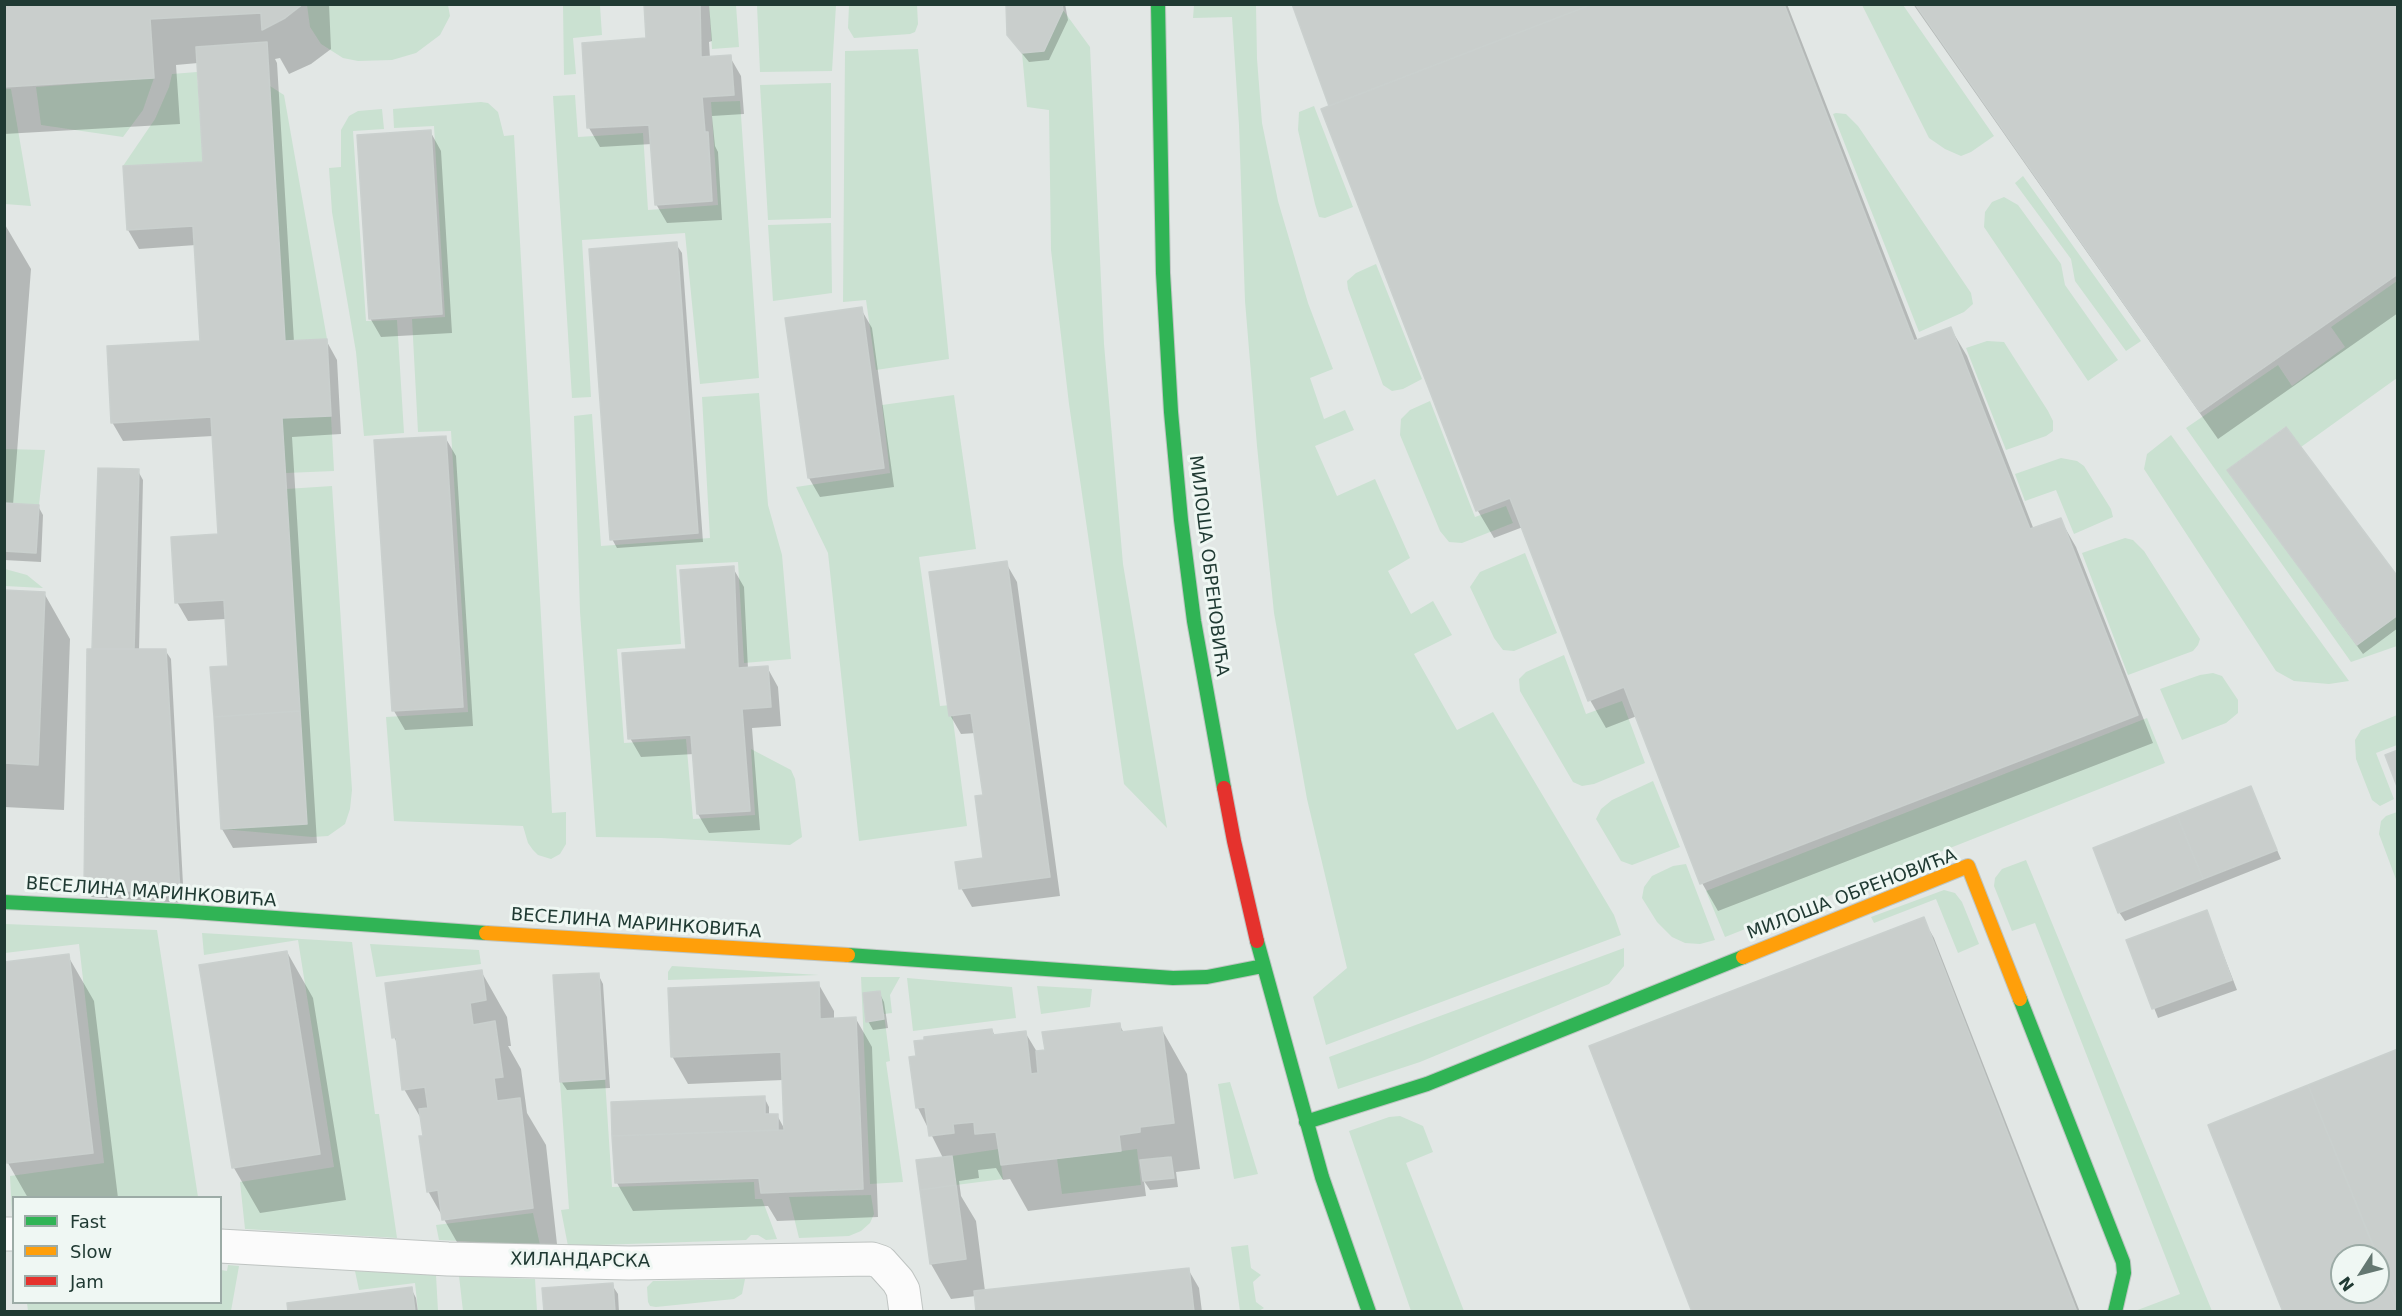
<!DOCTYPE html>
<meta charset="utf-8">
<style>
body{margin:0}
#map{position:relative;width:2402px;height:1316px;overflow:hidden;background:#e2e7e5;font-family:"DejaVu Sans",sans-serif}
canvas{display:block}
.frame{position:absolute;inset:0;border:6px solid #203a33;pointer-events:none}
.legend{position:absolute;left:12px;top:1196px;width:210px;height:108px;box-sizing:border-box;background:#eff7f3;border:2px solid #9caba6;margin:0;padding:8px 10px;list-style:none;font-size:18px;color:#203a33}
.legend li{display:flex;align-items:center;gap:12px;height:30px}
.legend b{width:30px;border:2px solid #9caba6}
.north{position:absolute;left:2330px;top:1244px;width:60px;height:60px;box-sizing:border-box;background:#eff7f3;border:2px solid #9caba6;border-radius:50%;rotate:234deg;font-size:16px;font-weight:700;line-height:24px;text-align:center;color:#203a33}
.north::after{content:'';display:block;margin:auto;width:21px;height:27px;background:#647771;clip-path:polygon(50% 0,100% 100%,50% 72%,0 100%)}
</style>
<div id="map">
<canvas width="2402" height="1316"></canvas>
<div class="frame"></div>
<ul class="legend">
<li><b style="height:8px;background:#30b455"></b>Fast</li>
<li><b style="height:8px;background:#ff9f0a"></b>Slow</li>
<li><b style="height:8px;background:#e5322d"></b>Jam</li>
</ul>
<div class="north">N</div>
</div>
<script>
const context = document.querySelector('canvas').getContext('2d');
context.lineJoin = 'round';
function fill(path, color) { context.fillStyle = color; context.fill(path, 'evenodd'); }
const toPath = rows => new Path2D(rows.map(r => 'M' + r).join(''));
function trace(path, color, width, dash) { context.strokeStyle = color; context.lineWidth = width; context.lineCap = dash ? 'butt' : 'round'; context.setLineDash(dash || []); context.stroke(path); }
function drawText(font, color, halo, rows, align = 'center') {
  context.font = font + ' "DejaVu Sans",sans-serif'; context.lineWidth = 6; context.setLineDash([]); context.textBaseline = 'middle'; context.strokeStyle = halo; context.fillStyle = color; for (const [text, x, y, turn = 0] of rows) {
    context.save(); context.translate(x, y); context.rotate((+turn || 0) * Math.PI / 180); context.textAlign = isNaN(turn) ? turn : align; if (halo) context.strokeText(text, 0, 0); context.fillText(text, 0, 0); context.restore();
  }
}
fill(toPath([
 [307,5,448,5,450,16,440,35,416,53,392,60,358,61,343,58,321,44,310,27],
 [563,5,615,5,600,6,602,35,573,38,576,74,564,75],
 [709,5,736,5,739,47,712,49],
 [757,5,836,5,832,71,760,72],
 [849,5,917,5,918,24,915,32,910,34,854,38,848,28],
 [1194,5,1256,5,1257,59,1262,123,1278,201,1308,303,1333,369,1310,378,1324,419,1345,410,1354,430,1315,446,1337,496,1375,479,1410,558,1388,571,1411,614,1433,601,1452,635,1414,654,1457,730,1493,712,1614,915,1621,935,1326,1045,1313,997,1347,968,1307,799,1274,613,1257,446,1245,301,1239,125,1232,17,1193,18],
 [1862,5,1903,5,1994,136,1971,152,1961,156,1945,149,1929,138],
 [1063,10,1090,47,1104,344,1123,564,1167,828,1124,784,1069,404,1051,250,1049,110,1027,107,1022,53,1044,51],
 [918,49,949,359,876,370,866,300,843,302,845,51],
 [197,72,203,162,123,166,155,119,169,87,172,74],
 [154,78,143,110,123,137,41,125,36,87],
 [831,83,831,218,768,220,760,85],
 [270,86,284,95,327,339,285,341],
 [5,89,11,89,31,206,5,204],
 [575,95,578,137,643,133,648,210,718,205,711,102,740,101,759,378,700,384,685,233,582,240,591,397,572,398,553,96],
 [481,102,488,103,498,112,504,136,514,135,552,813,566,812,566,844,560,854,551,859,538,855,533,850,528,843,523,826,394,821,386,717,468,712,451,431,418,432,412,319,445,317,434,126,394,128,393,109],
 [1314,106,1353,207,1325,218,1319,217,1315,204,1298,130,1299,112],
 [382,109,384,129,353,131,366,321,397,320,404,433,364,436,356,352,332,212,329,168,341,167,341,130,349,116,358,111],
 [1836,113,1846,114,1858,126,1971,293,1973,304,1964,312,1919,332,1833,114],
 [2023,176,2141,341,2126,351,2075,281,2071,259,2015,183],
 [2004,197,2018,205,2061,264,2065,285,2118,360,2088,381,1984,227,1985,212,1992,202],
 [831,223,832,293,773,301,768,225],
 [1376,264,1422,379,1403,389,1392,391,1383,385,1348,289,1347,281,1356,273],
 [2397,281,2397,378,2301,447,2285,427,2227,470,2357,645,2397,615,2397,646,2351,662,2186,428,2278,365,2292,386,2345,347,2331,327],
 [1987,341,2004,342,2048,411,2053,421,2053,431,2046,436,2006,450,1966,348],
 [759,393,768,505,782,555,791,659,744,663,738,562,676,565,681,644,617,649,624,743,686,739,693,819,755,815,751,749,791,770,795,779,802,837,790,845,661,838,596,837,580,612,574,416,592,414,601,546,710,538,702,397],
 [954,395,976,549,919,557,940,706,951,705,967,826,859,841,828,553,796,487,890,473,882,405],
 [1430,401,1475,517,1506,506,1513,523,1462,543,1449,542,1440,531,1400,435,1401,419,1410,410],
 [331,416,334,471,286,473,282,418],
 [2171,435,2349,681,2329,684,2294,681,2276,671,2144,469,2147,454],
 [5,449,45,450,39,505,5,503],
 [2061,458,2077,461,2084,466,2111,509,2113,517,2074,534,2056,490,2025,501,2015,474],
 [332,486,352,790,350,809,345,824,328,836,312,837,221,829,307,824,286,489],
 [2125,538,2133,540,2144,551,2200,639,2198,645,2193,651,2128,675,2082,553],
 [1525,553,1557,633,1514,651,1503,650,1494,638,1470,587,1480,572],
 [5,569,27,575,43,588,5,586],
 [1564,655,1586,714,1622,701,1645,763,1594,784,1582,786,1573,782,1520,691,1519,679,1526,672],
 [2213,673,2222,676,2238,700,2238,713,2226,723,2182,740,2160,689,2200,675],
 [2397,715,2397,745,2376,753,2394,799,2380,806,2372,800,2356,759,2355,740,2361,730],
 [2147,718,2165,763,1725,937,1706,891],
 [1653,781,1680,847,1632,865,1621,861,1596,819,1601,809,1612,800],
 [2397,812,2397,882,2379,834,2381,821,2386,816],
 [2026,860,2212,1311,2135,1311,2180,1294,2035,923,2012,931,1994,886,1995,878,2002,869],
 [1686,864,1715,940,1700,944,1685,943,1672,937,1657,922,1642,898,1644,887,1652,876,1673,866],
 [1944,890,1955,893,1962,902,1979,944,1958,953,1936,899,1874,923,1871,917],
 [5,924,157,930,198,1197,14,1198,13,1215,12,1215,10,1176,104,1163,79,944,5,953],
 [202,933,352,942,375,1114,379,1114,397,1238,245,1229,240,1182,334,1167,298,940,204,955],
 [370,944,479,950,481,964,376,977],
 [1624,948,1624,966,1609,984,1420,1062,1338,1089,1329,1057],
 [672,966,819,975,668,980,668,972],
 [861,977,900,977,890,995,892,1013,884,1014,890,1061,886,1062,903,1182,870,1184],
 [907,978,1012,987,1016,1018,913,1031],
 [1037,986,1092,989,1090,1007,1041,1014],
 [605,1079,612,1187,754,1182,755,1199,762,1199,777,1239,766,1240,758,1235,751,1235,746,1240,568,1246,561,1210,569,1209,560,1082],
 [1230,1082,1258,1174,1234,1179,1218,1084],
 [1400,1116,1423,1126,1433,1152,1406,1163,1464,1311,1411,1311,1349,1131,1389,1117],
 [999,1149,1003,1179,956,1185,952,1156],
 [1137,1149,1141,1185,1062,1194,1057,1159],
 [871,1195,874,1214,870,1223,861,1231,849,1236,799,1238,789,1197],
 [533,1213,540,1245,439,1240,436,1225],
 [1248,1245,1251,1268,1261,1275,1253,1282,1256,1302,1264,1308,1259,1311,1240,1311,1231,1247],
 [228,1265,239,1266,231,1311,28,1311,27,1303,220,1302,221,1270,227,1271],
 [355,1271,436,1275,438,1311,418,1311,415,1283,359,1290],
 [459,1276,535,1279,537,1311,463,1311],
 [745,1279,742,1294,734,1299,656,1307,650,1306,648,1302,647,1287,653,1281]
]), '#cae1d1');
fill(toPath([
 [4,4,329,4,331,49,311,64,289,74,280,58,275,59,277,63,294,342,326,340,337,360,341,434,292,437,317,843,233,848,222,829,229,668,226,619,188,621,177,602,219,536,213,436,123,441,112,422,202,342,196,245,139,249,128,230,205,163,198,63,176,65,180,124,4,134],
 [645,4,709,4,712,41,709,42,710,58,730,57,741,76,744,114,712,116,715,146,718,152,722,220,667,223,656,204,652,144,600,147,589,128,647,40],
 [1007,4,1065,4,1068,20,1049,60,1029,62,1015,45,1009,35],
 [1297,4,1787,4,1918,341,1951,329,1967,356,2034,530,2060,519,2076,547,2153,743,1718,911,1702,883,1637,716,1606,728,1590,700,1523,527,1494,538,1478,511,1323,110,1331,107],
 [1913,4,2398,4,2398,313,2218,439],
 [430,131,441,151,452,333,381,337,370,318],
 [4,223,31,269,13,505,38,506,43,515,41,562,4,560],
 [676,244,682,253,703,542,617,548,612,539],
 [861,309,872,328,894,487,820,497,809,478],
 [445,437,456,456,473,726,405,730,394,711],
 [138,471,143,480,139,651,165,650,171,659,184,903,91,897,86,888,93,650],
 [2229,471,2398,580,2398,628,2363,654],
 [1006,563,1017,582,1060,896,972,907,961,888,985,859,984,797,976,733,961,734,950,715],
 [733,568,744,587,748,669,767,667,778,687,781,726,752,728,760,830,709,833,698,814,694,754,641,757,630,738,687,650],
 [4,592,44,593,70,639,64,810,4,807],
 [2250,788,2281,859,2125,921,2119,912],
 [2207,912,2237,990,2158,1018,2128,941],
 [1923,919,1934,938,2080,1312,1694,1312],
 [287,952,313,998,346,1200,260,1213,234,1168],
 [68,956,94,1001,118,1198,28,1198,8,1163,4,1134],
 [481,971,507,1017,511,1046,508,1046,521,1069,527,1113,546,1145,558,1253,470,1265,428,1191,423,1122,404,1089,398,1045,394,1037],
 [598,974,603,984,610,1088,567,1090,561,1081],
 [818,983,834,1011,834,1020,856,1019,872,1047,878,1217,777,1221,768,1206,633,1211,617,1183,612,1104,764,1097,769,1107,769,1115,777,1115,785,1130,783,1080,688,1084,672,1056],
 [879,992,884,1002,888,1028,873,1030,868,1021],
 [1119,1024,1124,1033,1161,1028,1187,1074,1200,1169,1176,1172,1178,1187,1150,1190,1144,1181,1146,1196,1028,1211,1010,1179,1003,1180,996,1168,978,1170,979,1178,959,1181,961,1196,976,1221,985,1291,1188,1269,1199,1288,1202,1312,978,1312,976,1296,951,1299,931,1264,943,1158,918,1108,992,1030,995,1036,1025,1032,1037,1052,1046,1051],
 [2398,1051,2398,1312,2284,1312,2210,1126],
 [2342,1256,2378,1256,2378,1292,2342,1292],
 [612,1285,618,1294,619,1312,545,1312],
 [411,1288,416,1298,418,1312,290,1312]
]), '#0003');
const building = toPath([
 [4,4,303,4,285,18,262,30,261,13,150,19,154,78,4,87,4,4],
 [644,4,700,4,701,57,731,55,734,95,702,97,705,132,708,132,712,201,655,205,649,125,587,128,582,43,646,38,644,4],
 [1006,4,1062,4,1063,10,1044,51,1022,53,1007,35,1006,4],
 [1292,4,1593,4,1329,106,1292,4],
 [1593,4,1784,4,1914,341,1951,327,2030,529,2061,518,2138,715,1700,884,1624,687,1588,701,1510,498,1476,511,1321,109,1593,4],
 [1915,4,2398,4,2398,274,2200,412,1915,4],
 [267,42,285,341,327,339,331,416,282,418,300,711,214,717,210,667,228,666,224,600,175,603,171,537,218,534,211,417,111,423,107,346,200,341,193,226,127,230,123,166,203,162,196,47,267,42],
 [431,130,442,314,369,319,357,135,431,130],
 [677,242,698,533,610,540,589,249,677,242],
 [862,307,884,468,808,478,785,318,862,307],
 [2286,427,2398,577,2398,615,2357,645,2227,470,2286,427],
 [446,436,463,707,392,711,374,440,446,436],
 [98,468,139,469,134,649,92,649,98,468],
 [4,503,39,505,36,553,4,551,4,503],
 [1007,561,1050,877,959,889,955,862,983,858,975,796,983,795,971,713,949,716,929,572,1007,561],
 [734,566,738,668,768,666,771,707,742,709,750,811,697,814,691,735,628,739,622,653,686,649,680,570,734,566],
 [4,590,45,592,38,765,4,763,4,590],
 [87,649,166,649,180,894,84,888,87,649],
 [300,711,307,824,221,829,214,717,300,711],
 [2398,750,2398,789,2385,755,2398,750],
 [2251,786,2277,850,2203,879,2177,815,2251,786],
 [2177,815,2203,879,2118,913,2093,848,2177,815],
 [2207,910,2232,980,2152,1009,2126,940,2207,910],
 [1924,917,2077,1312,1692,1312,1589,1046,1924,917],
 [287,951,320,1154,232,1168,199,965,287,951],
 [69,954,93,1153,7,1163,4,1146,4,962,69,954],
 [482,970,486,1000,470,1003,473,1025,495,1021,503,1077,494,1078,497,1101,520,1098,533,1208,442,1220,438,1190,427,1192,419,1136,423,1136,419,1109,428,1108,425,1087,402,1090,396,1037,392,1038,385,983,482,970],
 [599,973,605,1079,560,1082,553,975,599,973],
 [819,982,820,1019,856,1017,863,1189,761,1193,759,1178,615,1183,612,1136,784,1130,781,1052,671,1057,668,988,819,982],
 [880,991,884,1019,866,1022,863,993,880,991],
 [1120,1023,1121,1032,1162,1027,1174,1123,1140,1127,1140,1132,1119,1135,1121,1151,1001,1165,996,1132,975,1134,974,1122,953,1124,954,1133,929,1136,925,1107,916,1108,909,1057,916,1056,914,1041,924,1040,924,1037,992,1029,993,1035,1026,1031,1031,1074,1038,1073,1036,1051,1045,1050,1042,1032,1120,1023],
 [2398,1049,2398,1306,2308,1085,2398,1049],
 [2308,1085,2377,1256,2342,1256,2342,1292,2378,1292,2378,1258,2398,1306,2398,1312,2283,1312,2211,1133,2208,1125,2308,1085],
 [765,1096,765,1114,778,1114,778,1130,612,1136,611,1102,765,1096],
 [952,1156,956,1185,920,1190,916,1160,952,1156],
 [1171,1157,1174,1178,1143,1181,1140,1160,1171,1157],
 [956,1185,966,1259,930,1264,920,1190,956,1185],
 [1189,1268,1194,1312,976,1312,974,1291,1189,1268],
 [613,1283,615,1312,544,1312,542,1288,613,1283],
 [412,1287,415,1312,288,1312,287,1303,412,1287]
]);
fill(building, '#c9cecc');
trace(building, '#cad0ce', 1.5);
const street = toPath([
 [4,1234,14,1234],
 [220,1246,448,1259,629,1263,872,1259,881,1262,898,1281,903,1290,906,1312]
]);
const fast = toPath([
 [1158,4,1163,273,1171,412,1181,520,1194,621,1224,788],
 [4,902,178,911,486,933],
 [1257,941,1322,1177,1369,1312],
 [848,955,1173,978,1207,977,1263,966],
 [2020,999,2123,1262,2124,1273,2115,1312],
 [1306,1122,1427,1084,1743,957]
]);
const slow = toPath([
 [486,933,848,955],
 [1743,957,1968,866,2020,999]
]);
const jam = toPath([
 [1224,788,1234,841,1257,941]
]);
trace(street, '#bfc4c2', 35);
trace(fast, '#bec5c2', 16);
trace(slow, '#bec5c2', 16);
trace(jam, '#bec5c2', 16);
trace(street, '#fbfbfb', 33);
trace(fast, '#30b455', 14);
trace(slow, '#ff9f0a', 14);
trace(jam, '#e5322d', 14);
drawText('18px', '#203a33', '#eff7f3', [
 ["МИЛОША ОБРЕНОВИЋА",1208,566,83],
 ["ВЕСЕЛИНА МАРИНКОВИЋА",151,893,4],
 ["МИЛОША ОБРЕНОВИЋА",1852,895,-21],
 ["ВЕСЕЛИНА МАРИНКОВИЋА",636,924,4],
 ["ХИЛАНДАРСКА",580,1261,1]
]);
</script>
